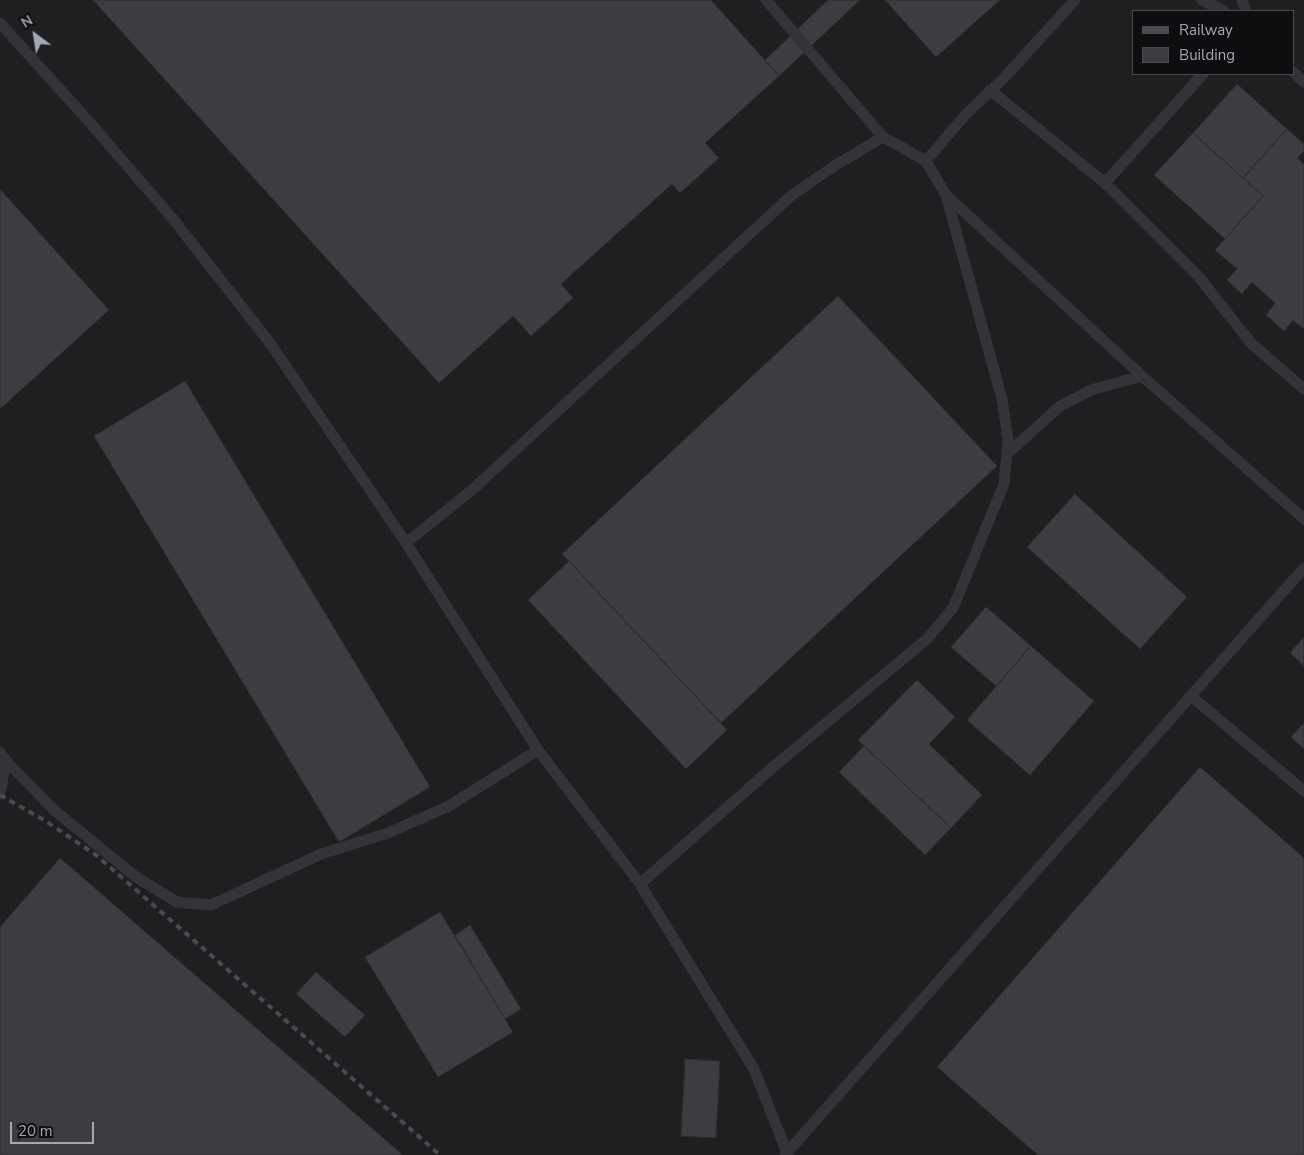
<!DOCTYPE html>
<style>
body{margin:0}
#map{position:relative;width:1304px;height:1155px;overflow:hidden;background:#131214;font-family:"Nunito Sans",sans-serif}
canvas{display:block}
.legend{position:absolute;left:1132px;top:10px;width:162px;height:65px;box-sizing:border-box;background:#0e0d0f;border:1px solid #4a4a51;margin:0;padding:6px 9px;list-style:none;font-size:15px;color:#a3a6b5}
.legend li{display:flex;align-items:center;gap:10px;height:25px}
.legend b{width:25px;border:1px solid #4a4a51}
.north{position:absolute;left:10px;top:10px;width:50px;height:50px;-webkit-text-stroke:4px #0e0d0f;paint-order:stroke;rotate:329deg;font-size:14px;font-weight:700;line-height:20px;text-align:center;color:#a3a6b5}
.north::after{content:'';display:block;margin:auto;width:18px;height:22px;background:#a3a6b5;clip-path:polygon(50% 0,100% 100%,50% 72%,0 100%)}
.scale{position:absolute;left:10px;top:1122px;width:84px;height:22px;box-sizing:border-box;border:2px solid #a3a6b5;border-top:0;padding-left:6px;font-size:15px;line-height:18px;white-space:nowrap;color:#a3a6b5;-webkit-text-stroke:4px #0e0d0f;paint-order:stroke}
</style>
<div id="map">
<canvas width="1304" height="1155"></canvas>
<ul class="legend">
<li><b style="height:6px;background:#4a4b52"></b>Railway</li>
<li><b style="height:14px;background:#3c3c41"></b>Building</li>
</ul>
<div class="north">N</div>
<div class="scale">20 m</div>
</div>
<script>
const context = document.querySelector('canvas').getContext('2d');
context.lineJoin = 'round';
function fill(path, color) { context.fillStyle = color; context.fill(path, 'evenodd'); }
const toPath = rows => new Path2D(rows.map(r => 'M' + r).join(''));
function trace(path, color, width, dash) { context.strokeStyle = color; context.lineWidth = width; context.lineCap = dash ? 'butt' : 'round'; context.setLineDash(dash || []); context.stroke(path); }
fill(toPath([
 [0,0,1304,0,1304,1155,0,1155],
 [1133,11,1293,11,1293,74,1133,74]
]), '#1f1e21');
const building = toPath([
 [93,0,711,0,779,76,705,143,719,158,680,193,672,184,561,284,573,298,531,336,513,316,439,383,93,0],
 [828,0,860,0,779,76,765,60,828,0],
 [885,0,1000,0,936,57,885,0],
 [1237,84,1287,129,1243,178,1193,133,1237,84],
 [1287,129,1304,144,1304,151,1297,158,1304,164,1304,329,1293,320,1284,331,1266,315,1275,303,1252,282,1242,294,1227,280,1237,269,1215,250,1263,196,1243,178,1287,129],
 [1193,133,1263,196,1225,239,1154,175,1193,133],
 [0,189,109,310,0,409,0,189],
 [838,296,997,466,721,723,562,554,838,296],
 [185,381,430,787,339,842,94,436,185,381],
 [1075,494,1187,597,1140,649,1027,547,1075,494],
 [569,561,727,730,686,769,528,600,569,561],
 [986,607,1031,646,996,686,951,647,986,607],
 [1304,637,1304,666,1290,653,1304,637],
 [1031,646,1094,701,1030,775,967,720,1031,646],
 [917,680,955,717,929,744,982,795,951,828,858,740,917,680],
 [1304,723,1304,749,1291,737,1304,723],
 [864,746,951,828,925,855,839,772,864,746],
 [1200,767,1304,858,1304,1155,1038,1155,937,1067,1200,767],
 [60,858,403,1155,0,1155,0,927,60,858],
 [440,912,513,1032,438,1077,365,957,440,912],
 [470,925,521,1009,505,1019,455,935,470,925],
 [316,972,365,1015,345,1037,296,994,316,972],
 [685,1059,720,1061,716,1138,681,1136,685,1059]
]);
fill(building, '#3c3c41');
trace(building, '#2d2c30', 1);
trace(toPath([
 [766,0,883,137],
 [1202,0,1224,11],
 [1242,0,1246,11],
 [0,23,92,125,173,219,270,343,406,543,538,750,640,884,754,1069,787,1153],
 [1293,72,1304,82],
 [990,90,1105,183,1198,276,1251,343,1304,389],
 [926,161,946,195,1142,376,1304,519],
 [1105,183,1203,74],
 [1007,454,1060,406,1091,390,1142,376],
 [406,543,472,490,792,195,839,163,883,137,926,161,966,114,1003,79,1075,0],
 [1191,696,1304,791],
 [0,752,6,761,54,810,136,877,177,902,211,905,321,854,388,833,449,806,538,750],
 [0,794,6,761],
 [640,884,772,768,927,639,953,608,1004,484,1008,440,1002,399,946,195],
 [785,1155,1304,568]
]), '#333339', 11);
trace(toPath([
 [0,795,44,820,96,855,440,1155]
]), '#4a4b52', 4, [6, 5]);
</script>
